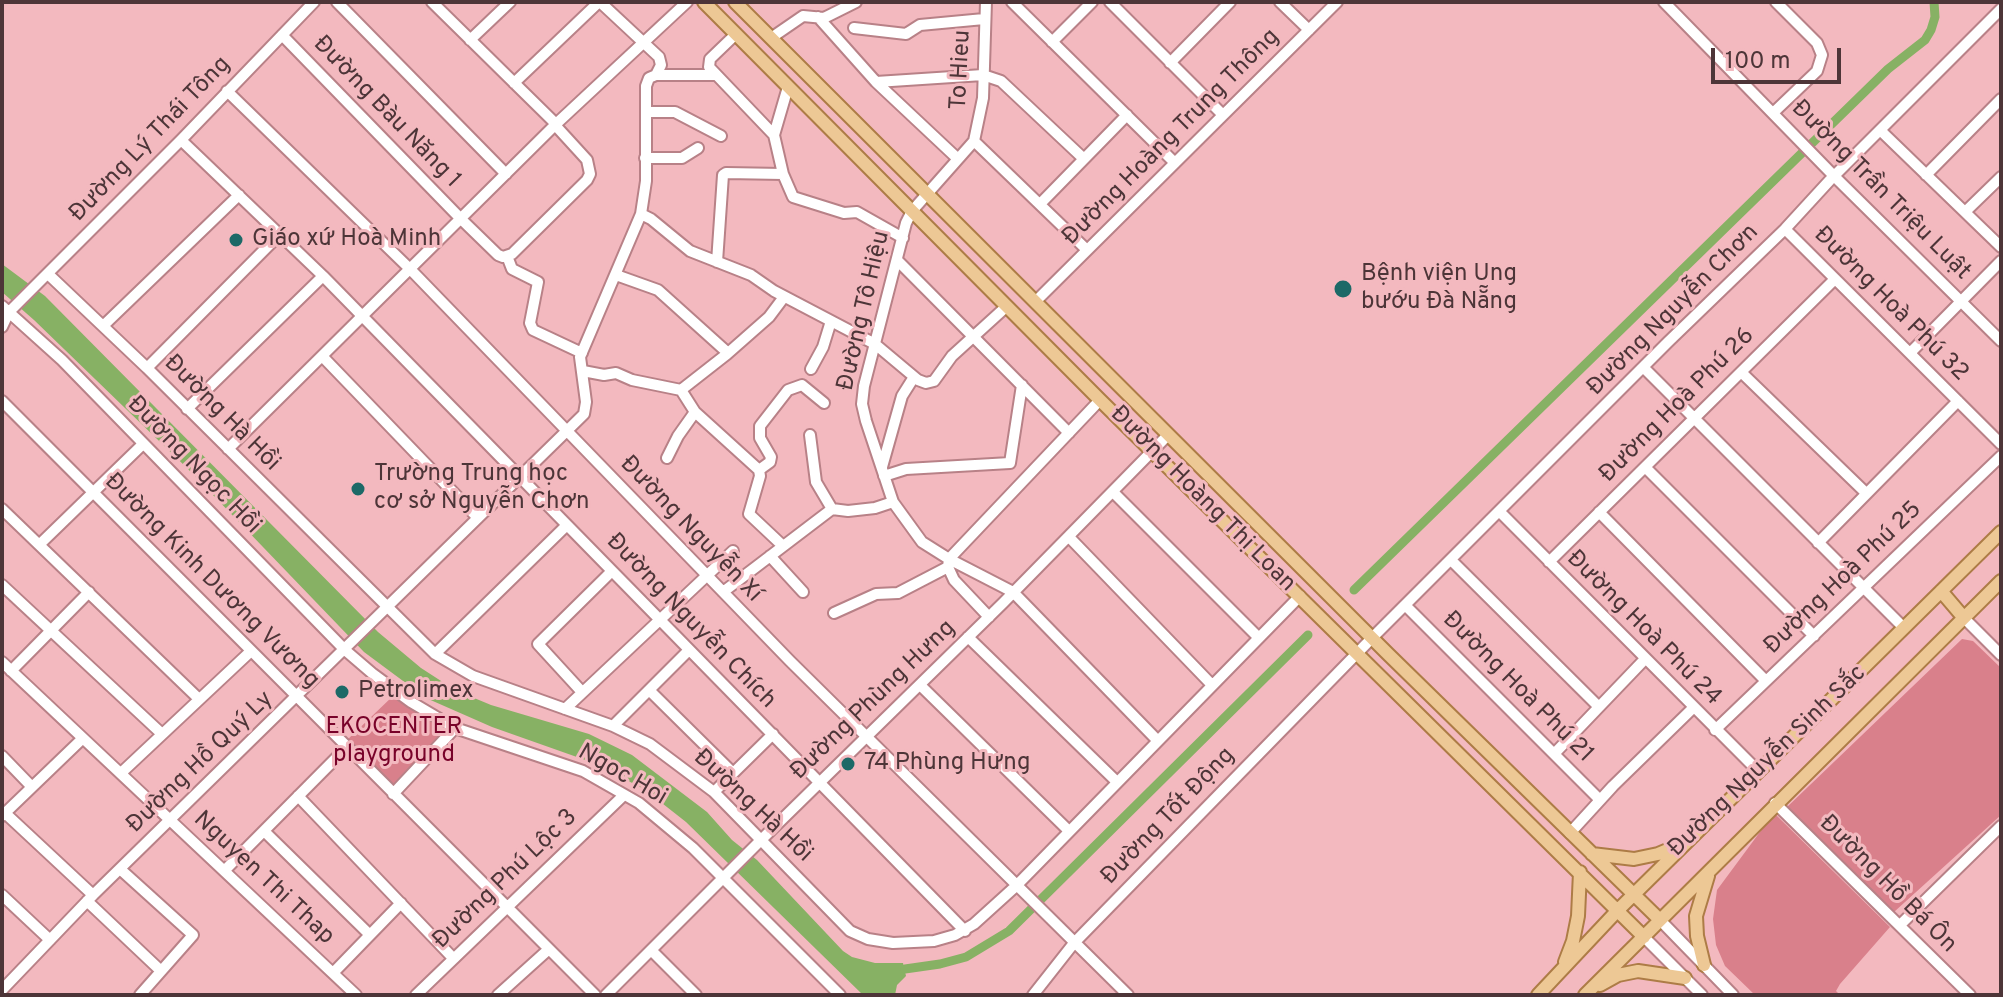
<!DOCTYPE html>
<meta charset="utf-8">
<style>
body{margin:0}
#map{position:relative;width:2003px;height:997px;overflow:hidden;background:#f3b9bf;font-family:Overpass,sans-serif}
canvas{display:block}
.frame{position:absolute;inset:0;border:4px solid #4d3538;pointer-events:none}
.scale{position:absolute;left:1711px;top:48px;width:130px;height:36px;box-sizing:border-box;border:4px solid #4d3538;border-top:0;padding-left:10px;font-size:24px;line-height:28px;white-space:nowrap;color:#4d3538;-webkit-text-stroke:6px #f3b9bf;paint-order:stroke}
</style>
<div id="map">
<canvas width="2003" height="997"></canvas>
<div class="frame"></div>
<div class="scale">100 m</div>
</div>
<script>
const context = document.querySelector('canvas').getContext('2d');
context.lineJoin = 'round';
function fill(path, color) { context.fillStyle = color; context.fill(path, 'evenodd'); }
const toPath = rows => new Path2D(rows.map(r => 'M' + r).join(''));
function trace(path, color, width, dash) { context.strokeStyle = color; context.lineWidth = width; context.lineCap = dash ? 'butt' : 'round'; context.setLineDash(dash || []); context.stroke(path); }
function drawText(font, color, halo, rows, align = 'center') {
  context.font = font + ' Overpass,sans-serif'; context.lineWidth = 6; context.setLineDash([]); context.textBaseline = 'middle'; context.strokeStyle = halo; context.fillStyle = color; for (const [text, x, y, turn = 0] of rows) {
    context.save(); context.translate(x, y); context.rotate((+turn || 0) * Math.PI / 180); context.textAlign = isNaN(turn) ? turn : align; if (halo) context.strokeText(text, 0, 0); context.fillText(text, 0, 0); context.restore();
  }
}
fill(toPath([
 [1962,639,1973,641,2001,668,2001,815,1894,912,1785,809],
 [394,695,455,728,393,794,346,741],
 [1774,813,1890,927,1840,984,1836,991,1840,995,1755,995,1725,966,1716,945,1713,919,1717,890]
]), '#d9808b');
fill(toPath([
 [2,264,45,296,378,632,421,668,455,690,491,705,589,734,632,755,707,812,732,840,757,860,843,951,852,957,875,963,903,963,906,976,897,985,895,995,863,995,686,822,644,789,591,762,492,727,426,698,364,652,187,468,34,320,2,292]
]), '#87b164');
trace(toPath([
 [1354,590,1888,69,1925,40,1931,30,1935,17,1934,2],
 [905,969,940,964,966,957,1009,931,1308,635]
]), '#87b164', 9);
const minor = toPath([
 [337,2,506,174],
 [432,2,556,124],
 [986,2,983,98,974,141,912,211,906,223,864,386,862,404,866,421,893,502,922,542,949,559,1013,592,1158,741],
 [1012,2,1175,163],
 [1110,2,1223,115],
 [1280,2,1309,30],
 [1664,2,1834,176,2001,341],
 [818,17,876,82,958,159],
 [854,28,906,34,920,25,984,19],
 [736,34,710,59,709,67,774,135,783,174,793,197,844,213,857,212,903,238],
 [282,35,461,219,498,255,503,257,512,254,587,180,590,174,587,160,555,125],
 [771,38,803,16,824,18,856,2],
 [470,40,510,2],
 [1052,42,1092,2],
 [1170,63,1230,2],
 [656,75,715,75],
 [876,82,983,75,1001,81,1084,159],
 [514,83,599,2],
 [227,91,411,270,790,661,1128,995],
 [646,112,675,112,721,136],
 [1773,113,1817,71,1822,55,1817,43,1776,2],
 [1880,130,2001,247],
 [774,135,788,87],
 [181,140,323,276,965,931],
 [974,141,1087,250],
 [645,158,682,158,698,148],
 [1926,175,2001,99],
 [1040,204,1127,115],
 [1965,212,2001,177],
 [641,214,651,219,690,251,751,275,774,291,875,344,918,380,926,383,934,381,952,356,1007,306],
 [1785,229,2001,444],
 [507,256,512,269,538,282,530,323,533,330,582,353],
 [897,260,1069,433],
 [717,262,723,175,726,173,783,174],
 [48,274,147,368,435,654,473,676,613,726,650,744,714,792,850,931,868,939,893,943,934,941,955,935,974,924,1016,886,1300,596],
 [616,275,658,290,728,353],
 [1035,302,1337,2],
 [2,306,62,360,345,650,373,674,411,702,455,728,583,771,639,803,693,848,840,995],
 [103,326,239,195],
 [2,327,9,312,181,140,314,2],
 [1910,353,2001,261],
 [322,356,478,518],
 [1643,367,1904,628],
 [147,368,280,234],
 [811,369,823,347,831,321],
 [583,371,604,375,616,373,632,380,681,390],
 [1741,372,1866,493],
 [2,401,595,995],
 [187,409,323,276],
 [810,435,816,482,832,509],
 [228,449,556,124,687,2],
 [667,458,678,436,695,412],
 [882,467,902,396,914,377],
 [1645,467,1814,636],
 [759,470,770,462,771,457,760,438,760,426,788,390,802,385,824,403],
 [884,476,906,469,1010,463,1022,385],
 [1113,492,1259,638],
 [2,509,199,699],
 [1500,512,1759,772],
 [1599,512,1766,681],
 [1069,537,1212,685],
 [1818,543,1958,401],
 [40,544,143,444],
 [783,546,749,514,760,476,759,470,695,412,681,390,727,354,769,317,784,297],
 [770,556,803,592],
 [1451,560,1599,707],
 [1549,562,1835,279],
 [2,585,162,734],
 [723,592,832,509,848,511,875,508,893,502],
 [1405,605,1600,800],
 [834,613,876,594,898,593,948,567],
 [989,617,954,580,948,567,949,559,1100,400],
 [1964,618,2001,655],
 [968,637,1117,782],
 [435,654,567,525],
 [2,662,356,995],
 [11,671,89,592],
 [920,685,1069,831],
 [649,690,733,773],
 [582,692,538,644,612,571],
 [565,709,733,551],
 [613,726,689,650],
 [1715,730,2001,456],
 [1554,754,1645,659],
 [2,756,32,787],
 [121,773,251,651],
 [714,792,773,734],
 [393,794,455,728],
 [298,796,453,958],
 [1775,803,1970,995],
 [5,813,93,895],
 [2,816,82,739],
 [264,831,370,935],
 [1570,833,1613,786,1693,708],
 [120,869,193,935,140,995],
 [225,870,346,748],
 [2,895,50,940],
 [87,901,161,971],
 [1660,920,1733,995],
 [1900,925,2001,826],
 [1644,937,1702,995],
 [651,950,696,995],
 [333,973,401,903],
 [2,990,93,895,584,414,586,402,580,357,641,214,646,181,646,86,649,78,656,75,661,65,659,57,600,2],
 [416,995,624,795],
 [498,995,549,949],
 [606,995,761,840,1003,603,1168,435],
 [1033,995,1074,943,1372,638,1668,342,1785,229,1830,180,2001,9]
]);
const major = toPath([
 [704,2,1100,400,1644,937],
 [735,2,1388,654,1660,920],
 [1941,591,1964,618],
 [1592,854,1634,859,1658,854,1679,845],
 [1565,962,1573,941,1578,916,1580,872],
 [1704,965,1697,936,1696,916,1708,876],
 [1600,985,1618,975,1638,971,1685,978],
 [1538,995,1618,910,2001,532],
 [1585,995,2001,581]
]);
trace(minor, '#b88187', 14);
trace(major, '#ad7c46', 16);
trace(minor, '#fff', 10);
trace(major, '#edc895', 12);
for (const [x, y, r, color] of [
 [236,240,8,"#1c6967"],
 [1343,289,10,"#1c6967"],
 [358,489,8,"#1c6967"],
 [342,692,8,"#1c6967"],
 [848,764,8,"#1c6967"]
]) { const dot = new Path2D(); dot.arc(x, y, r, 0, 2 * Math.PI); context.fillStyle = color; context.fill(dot); trace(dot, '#f3b9bf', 3); }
drawText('24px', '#4d3538', '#f3b9bf', [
 ["To Hieu",962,70,-87],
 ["Đường Bàu Năng 1",386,113,46],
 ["Đường Hoàng Trung Thông",1172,138,-45],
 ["Đường Lý Thái Tông",151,140,-46],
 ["Đường Trần Triệu Luật",1880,191,45],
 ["Đường Hoà Phú 32",1890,305,45],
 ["Đường Tô Hiệu",865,311,-77],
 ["Đường Nguyễn Chơn",1674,311,-45],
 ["Đường Hoà Phú 26",1678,406,-45],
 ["Đường Hà Hồi",221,414,45],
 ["Đường Ngọc Hồi",193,466,46],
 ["Đường Hoàng Thị Loan",1202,500,45],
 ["Đường Nguyễn Xí",690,530,46],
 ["Đường Hoà Phú 25",1844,579,-44],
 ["Đường Kinh Dương Vương",211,582,45],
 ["Đường Nguyễn Chích",690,622,46],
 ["Đường Hoà Phú 24",1643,629,45],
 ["Đường Hoà Phú 21",1517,688,45],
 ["Đường Phùng Hưng",874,701,-44],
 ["Đường Nguyễn Sinh Sắc",1768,762,-44],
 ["Đường Hồ Quý Ly",201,763,-44],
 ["Ngoc Hoi",622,776,30],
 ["Đường Hà Hồi",752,807,43],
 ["Đường Tốt Động",1169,817,-46],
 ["Nguyen Thi Thap",263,879,43],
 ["Đường Phú Lộc 3",506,880,-44],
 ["Đường Hồ Bá Ôn",1887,885,45]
]);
drawText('24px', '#4d3538', '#f3b9bf', [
 ["Giáo xứ Hoà Minh",252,240],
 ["Bệnh viện Ung",1361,275],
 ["bướu Đà Nẵng",1361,303],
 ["Trường Trung học",374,475],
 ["cơ sở Nguyễn Chơn",374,503],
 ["Petrolimex",358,692],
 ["74 Phùng Hưng",864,764]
], 'left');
drawText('24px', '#780229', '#f3b9bf', [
 ["EKOCENTER",394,728],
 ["playground",394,756]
]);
</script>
